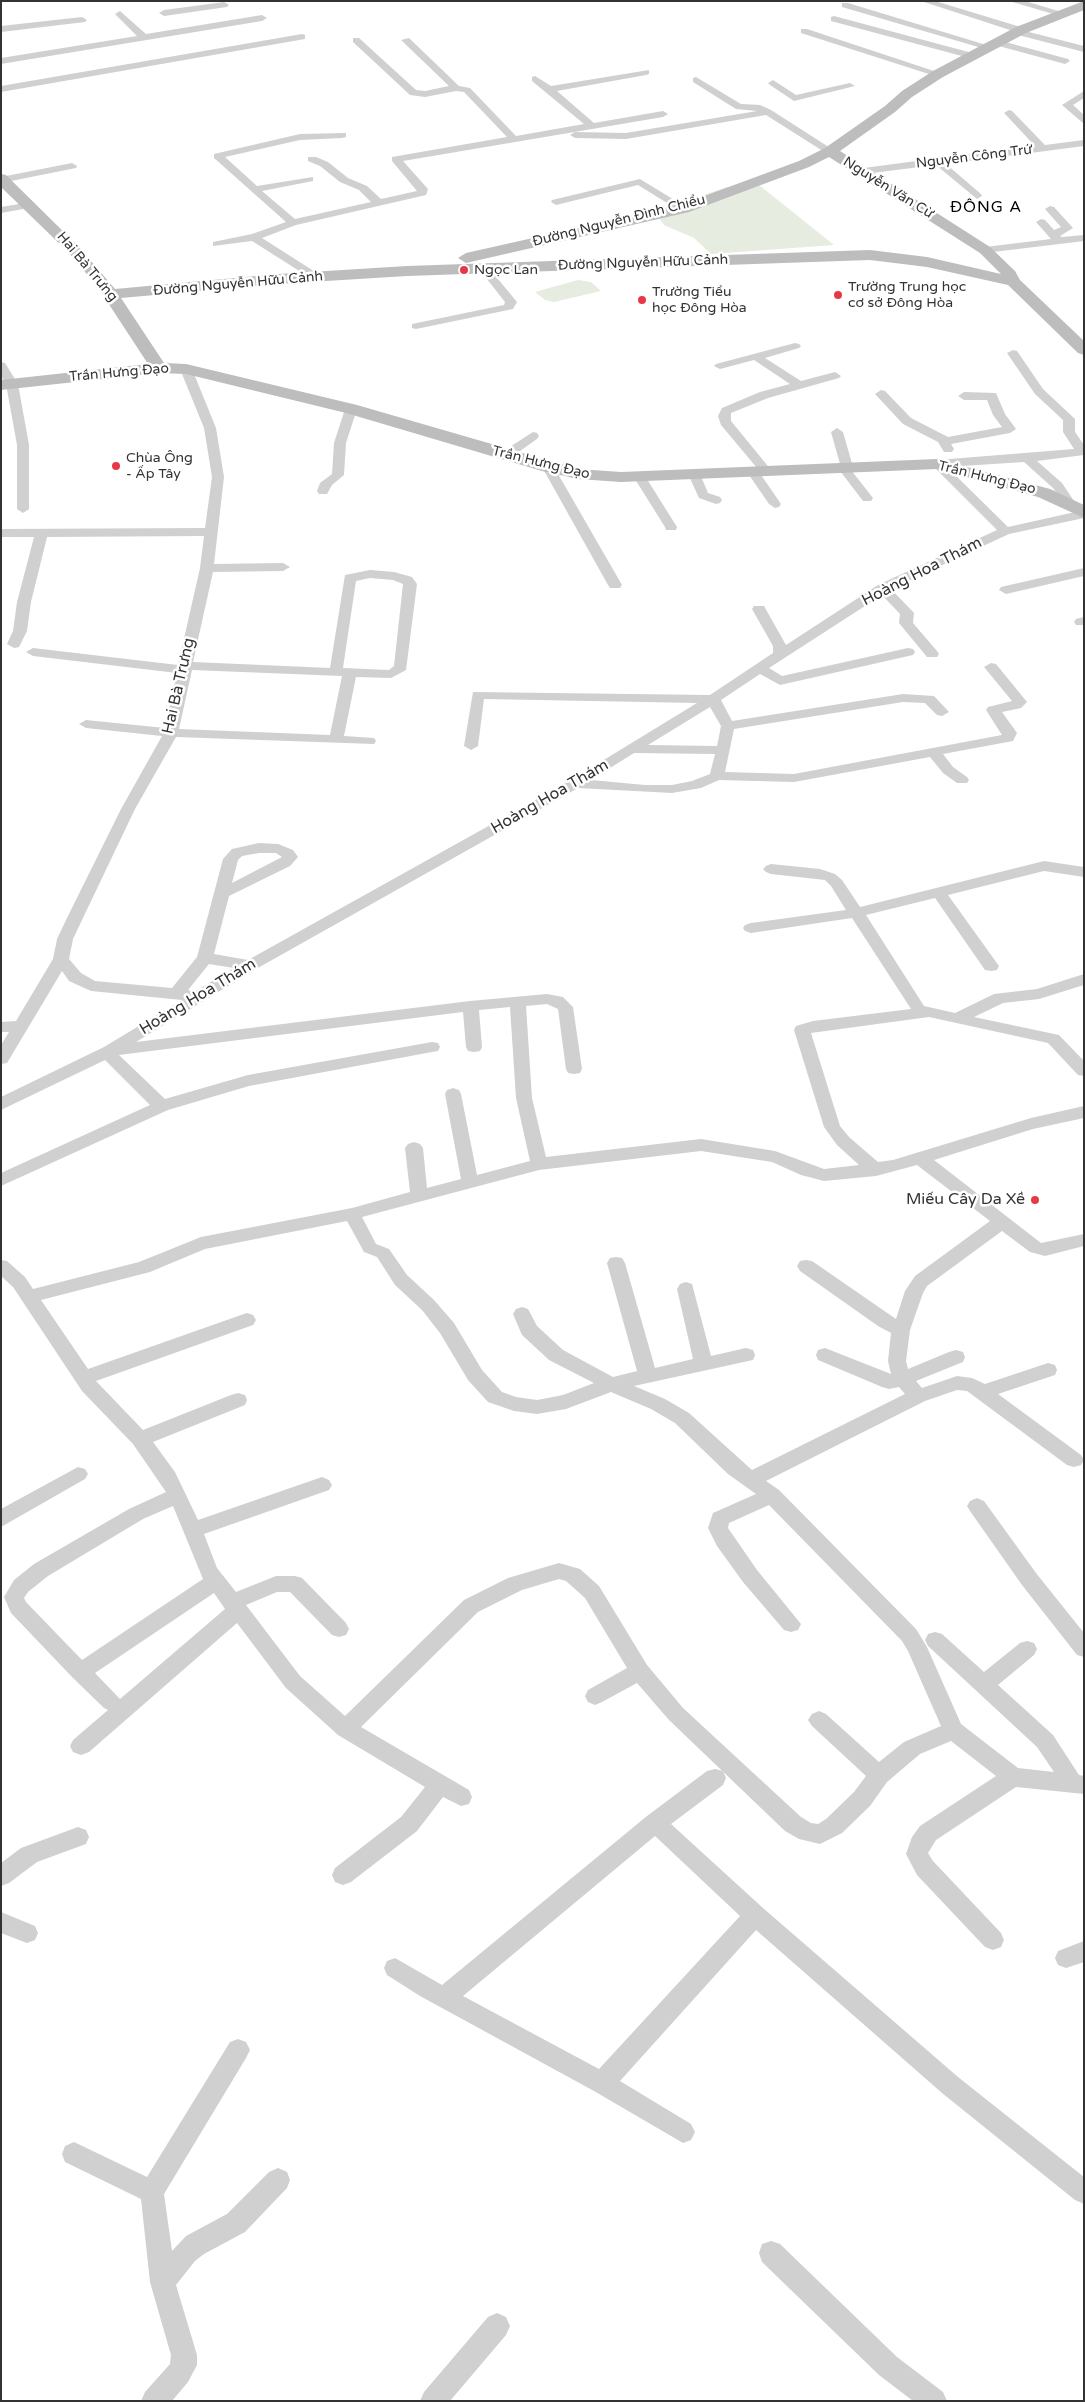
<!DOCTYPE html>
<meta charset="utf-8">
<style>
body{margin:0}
#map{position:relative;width:1085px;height:2402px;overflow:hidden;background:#fff;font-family:"Varela Round",sans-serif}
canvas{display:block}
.frame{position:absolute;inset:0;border:2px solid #333;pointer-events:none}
</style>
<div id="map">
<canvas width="1085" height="2402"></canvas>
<div class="frame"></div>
</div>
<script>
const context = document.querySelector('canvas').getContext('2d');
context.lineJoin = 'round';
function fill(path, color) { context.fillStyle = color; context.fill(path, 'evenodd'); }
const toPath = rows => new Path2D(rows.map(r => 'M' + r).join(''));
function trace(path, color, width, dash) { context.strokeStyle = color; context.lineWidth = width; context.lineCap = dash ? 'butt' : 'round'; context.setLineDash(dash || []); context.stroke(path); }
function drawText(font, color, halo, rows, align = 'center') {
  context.font = font + ' "Varela Round",sans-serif'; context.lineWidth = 5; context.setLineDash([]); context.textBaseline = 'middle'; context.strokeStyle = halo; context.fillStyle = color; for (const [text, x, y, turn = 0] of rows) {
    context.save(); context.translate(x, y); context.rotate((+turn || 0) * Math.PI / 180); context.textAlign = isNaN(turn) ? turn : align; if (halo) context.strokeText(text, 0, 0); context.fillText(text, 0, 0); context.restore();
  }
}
fill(toPath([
 [759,185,834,245,711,254,694,238,664,225,655,212,727,187],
 [578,280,591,282,601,291,554,302,545,300,535,292]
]), '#e6ecdf');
fill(toPath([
 [921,1,935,1,1024,28,1025,31,1084,46,1084,52,1014,34,1013,31,921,1],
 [1009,1,1025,1,1065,13,1060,16,1009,1],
 [224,2,229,5,227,7,164,16,159,13,164,10,224,2],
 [842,3,848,3,993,47,985,49,842,7,842,3],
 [120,11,146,34,262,15,267,18,262,21,1,64,1,58,137,36,115,14,120,11],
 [834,16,976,54,978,56,973,59,831,21,831,17,834,16],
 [82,17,87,20,85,22,1,32,1,26,82,17],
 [801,29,807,29,943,74,935,76,801,33,801,29],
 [302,34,305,35,305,39,1,92,1,86,302,34],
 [353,38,359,38,416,90,425,91,449,86,401,40,409,38,459,86,470,88,516,136,584,124,532,81,532,77,535,76,551,86,649,70,649,74,646,75,557,91,594,123,663,111,668,114,663,117,403,161,428,189,426,195,296,225,262,238,320,275,320,279,312,279,252,241,213,246,213,242,252,234,286,222,214,158,214,154,300,134,346,133,346,137,342,138,300,140,225,157,257,186,313,177,313,181,262,191,295,219,371,202,359,190,340,182,320,166,308,161,308,157,316,157,328,162,348,178,367,186,381,199,417,191,392,161,392,157,507,137,464,92,456,91,425,97,410,95,353,42,353,38],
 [998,40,1068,59,1070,61,1065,64,995,45,995,41,998,40],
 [696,77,741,104,760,105,771,110,835,151,830,154,826,153,766,115,626,139,575,138,570,135,575,132,626,133,757,111,736,109,693,82,693,78,696,77],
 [773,80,796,95,850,83,855,86,794,101,770,85,768,83,773,80],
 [1084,91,1084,98,1073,105,1084,115,1084,124,1062,105,1084,91],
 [1009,110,1012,111,1045,145,1084,140,1084,146,946,164,981,194,982,196,977,199,936,165,864,174,859,171,864,168,931,159,936,157,940,158,1035,146,1006,115,1004,113,1009,110],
 [72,163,77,166,76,168,1,183,1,177,72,163],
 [640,179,689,209,684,212,680,211,638,185,556,205,551,202,552,200,640,179],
 [31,202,35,203,35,207,1,213,1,207,31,202],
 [1050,206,1054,207,1073,228,1060,236,1062,237,1084,235,1084,241,985,253,980,250,985,247,1051,239,1036,222,1041,219,1045,220,1054,230,1061,227,1045,209,1050,206],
 [484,266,488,267,517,302,513,309,416,329,412,328,412,324,504,305,505,302,479,269,484,266],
 [795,343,799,344,801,346,799,348,765,358,801,381,835,372,841,376,839,378,768,398,731,413,731,421,772,471,766,475,762,474,721,425,718,416,722,408,760,392,790,384,754,360,720,369,714,366,716,364,795,343],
 [1013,350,1017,351,1043,389,1075,419,1075,432,1084,445,1084,455,1037,461,1062,483,1076,504,1070,508,1066,507,1053,488,1024,462,947,467,1008,527,1084,510,1084,518,1009,534,891,589,914,613,913,623,937,651,939,654,937,657,927,657,899,623,900,614,882,595,769,668,782,676,908,648,913,649,915,652,913,655,780,685,760,674,721,700,732,721,903,694,934,696,949,712,942,716,937,715,925,703,903,702,734,729,725,772,794,774,1002,735,986,710,988,707,1012,701,984,667,991,663,996,664,1027,702,1021,708,1002,712,1017,733,1013,741,943,754,953,767,967,777,969,780,967,783,957,783,943,773,930,757,794,782,719,780,701,788,672,793,578,788,256,969,136,1042,470,1001,547,994,563,997,573,1007,582,1069,580,1073,574,1074,568,1073,566,1069,558,1009,547,1004,526,1006,532,1098,546,1157,701,1139,775,1151,824,1169,859,1165,837,1145,824,1127,794,1030,796,1026,813,1021,911,1009,852,918,751,933,745,931,743,928,745,925,751,923,846,910,831,886,825,880,771,874,766,872,763,869,766,866,771,864,820,869,835,874,842,880,860,907,1044,861,1084,867,1084,877,1044,871,948,895,999,966,997,970,991,971,985,970,935,898,866,915,924,1006,955,1013,994,994,1037,989,1084,974,1084,985,1039,999,1003,1003,974,1017,1059,1035,1084,1061,1084,1076,1078,1075,1048,1043,929,1017,811,1033,840,1126,849,1137,878,1162,893,1160,1031,1118,1084,1106,1084,1118,1033,1129,934,1160,1041,1243,1084,1234,1084,1246,1045,1256,1030,1252,1002,1231,927,1286,923,1293,910,1330,906,1361,908,1369,949,1352,956,1350,963,1352,965,1357,963,1362,916,1381,922,1388,957,1376,972,1378,985,1384,1048,1363,1055,1365,1057,1370,1055,1375,998,1394,1081,1455,1084,1460,1081,1465,1074,1467,1067,1465,967,1391,957,1390,925,1401,766,1481,779,1490,916,1629,927,1647,961,1724,1018,1768,1054,1772,1037,1747,928,1646,925,1640,928,1634,935,1632,942,1634,984,1672,1020,1643,1027,1641,1034,1643,1037,1649,1034,1655,998,1685,1053,1735,1079,1775,1084,1776,1084,1794,1016,1787,936,1840,928,1853,933,1861,1001,1933,1004,1940,1001,1947,993,1950,985,1947,917,1875,906,1854,912,1837,920,1826,996,1776,951,1741,920,1754,887,1782,870,1806,842,1833,820,1844,799,1839,785,1831,669,1720,637,1683,602,1702,595,1705,588,1702,585,1696,588,1690,627,1668,585,1598,566,1581,559,1579,522,1590,478,1612,361,1727,469,1790,472,1797,469,1804,461,1806,443,1797,417,1831,351,1882,343,1885,335,1882,332,1875,335,1868,401,1817,425,1787,338,1735,286,1688,237,1623,89,1752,81,1755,73,1752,70,1746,73,1740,108,1710,104,1708,73,1678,11,1613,4,1597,14,1580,34,1564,129,1509,166,1492,133,1444,82,1391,13,1287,1,1276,1,1260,7,1261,25,1277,33,1289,139,1262,201,1237,352,1208,410,1192,405,1148,408,1144,414,1142,420,1144,423,1148,427,1188,461,1179,445,1094,447,1090,453,1088,459,1090,461,1094,477,1175,530,1161,516,1098,510,1007,479,1010,482,1047,480,1051,474,1052,468,1051,466,1047,463,1012,119,1055,165,1099,248,1075,432,1042,438,1043,440,1047,438,1051,432,1052,249,1086,168,1110,1,1186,1,1173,150,1105,105,1060,1,1110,1,1097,104,1047,182,1000,91,991,69,981,62,971,7,1063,1,1064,1,1045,9,1032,1,1032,1,1022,16,1021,53,959,57,939,66,920,121,809,162,736,86,728,79,724,86,720,165,728,177,673,33,656,26,652,33,648,178,665,200,568,204,536,47,537,31,602,27,631,19,647,14,648,7,644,13,631,17,602,34,537,1,537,1,529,205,528,212,477,204,428,180,369,186,366,192,369,216,428,224,477,214,564,283,563,290,567,283,571,213,572,193,662,330,668,345,575,370,570,394,572,412,577,417,584,406,670,391,678,356,677,344,736,374,738,376,741,374,744,176,737,135,809,82,920,73,939,69,959,81,973,95,981,172,988,197,957,223,859,232,849,259,843,278,844,293,850,298,857,290,866,229,896,214,954,248,960,571,780,697,703,484,699,478,746,471,750,464,746,473,692,710,695,773,653,773,646,752,609,754,606,764,606,786,645,878,585,997,530,931,464,937,460,1074,449,1063,432,1063,420,1035,394,1007,353,1013,350],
 [370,578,393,580,403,584,394,666,389,670,343,668,356,581,370,578],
 [192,670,342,676,330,735,179,729,192,670],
 [710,707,721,726,717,746,648,745,710,707],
 [634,753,715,754,710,774,692,781,672,785,645,785,591,780,634,753],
 [259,853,276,853,282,857,232,883,238,860,242,856,259,853],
 [209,964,234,968,194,992,188,990,209,964],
 [701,1151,772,1162,801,1175,824,1181,876,1176,917,1165,990,1221,915,1276,905,1291,896,1319,812,1261,806,1260,800,1261,797,1266,800,1271,878,1326,891,1333,888,1361,891,1374,825,1348,818,1350,816,1355,818,1360,882,1387,889,1389,899,1387,905,1394,752,1470,689,1413,665,1399,634,1386,753,1360,755,1355,753,1350,746,1348,711,1356,692,1284,686,1282,680,1284,677,1289,693,1359,655,1368,625,1263,622,1258,616,1257,610,1258,607,1263,637,1371,613,1377,563,1350,537,1326,528,1309,522,1307,516,1309,513,1314,522,1335,549,1360,594,1383,563,1395,537,1400,516,1397,502,1392,482,1370,454,1323,434,1300,407,1275,389,1249,376,1244,362,1217,539,1170,701,1151],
 [347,1221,364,1252,377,1257,395,1285,422,1310,440,1333,468,1380,488,1402,514,1411,537,1414,566,1409,611,1392,651,1409,675,1423,728,1474,756,1494,713,1513,708,1528,717,1546,743,1582,784,1630,791,1632,798,1630,801,1624,757,1570,728,1528,729,1523,769,1505,902,1641,908,1651,941,1726,904,1742,879,1762,826,1714,819,1711,812,1714,808,1720,812,1726,866,1776,854,1792,826,1819,818,1824,811,1823,801,1817,683,1708,647,1665,599,1586,580,1569,559,1563,508,1578,464,1600,345,1716,300,1676,246,1605,277,1592,290,1592,332,1635,339,1637,346,1635,349,1629,346,1623,302,1578,295,1576,276,1576,236,1592,217,1568,204,1534,329,1490,332,1485,329,1480,322,1477,198,1520,175,1472,153,1442,245,1405,247,1400,245,1395,238,1393,231,1395,143,1430,96,1381,253,1325,256,1320,253,1315,247,1313,241,1315,88,1369,41,1300,150,1272,205,1249,347,1221],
 [173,1506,203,1579,82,1660,26,1602,24,1598,28,1592,48,1576,143,1519,173,1506],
 [214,1593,225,1609,120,1699,95,1673,214,1593],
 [1,362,5,363,18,384,29,445,29,509,23,513,17,509,17,445,6,384,1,376,1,362],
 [881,390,885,391,911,418,948,437,1002,427,993,415,987,400,964,400,958,396,964,392,996,393,1005,414,1016,429,1010,433,951,444,954,449,952,452,944,452,938,442,903,424,875,394,881,390],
 [351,405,357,409,346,443,344,475,332,485,327,494,319,494,317,491,320,483,332,474,334,443,345,409,351,405],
 [837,428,843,432,853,467,851,470,873,498,871,501,863,501,837,467,840,464,831,432,837,428],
 [533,432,537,433,539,436,537,439,510,458,502,458,500,455,502,452,533,432],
 [548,463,554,467,622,585,620,588,610,588,608,585,542,467,548,463],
 [753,468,757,469,781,504,779,507,775,508,769,504,747,472,753,468],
 [694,470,700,474,708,493,720,497,722,500,720,503,716,504,699,498,688,474,694,470],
 [639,472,645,476,677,527,676,530,666,530,665,527,633,476,639,472],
 [1084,568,1084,576,1006,594,999,590,1001,587,1084,568],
 [1084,617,1084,625,1076,625,1074,622,1076,619,1084,617],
 [78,1467,85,1469,88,1474,85,1479,1,1527,1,1509,78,1467],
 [977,1498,984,1501,1036,1573,1084,1633,1084,1657,1077,1655,1022,1585,970,1511,967,1506,970,1501,977,1498],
 [715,1769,723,1771,726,1778,723,1785,671,1824,763,1908,958,2077,1084,2177,1084,2204,1075,2200,942,2093,756,1930,620,2081,691,2124,695,2132,691,2140,683,2143,594,2091,420,1996,387,1975,384,1968,387,1961,395,1958,442,1985,647,1816,707,1771,715,1769],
 [655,1836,740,1916,599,2069,463,1996,655,1836],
 [78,1827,86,1830,89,1837,86,1844,37,1862,9,1883,1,1886,1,1863,21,1848,78,1827],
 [1,1912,35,1926,38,1933,35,1940,27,1943,1,1933,1,1912],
 [1084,1941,1084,1962,1066,1968,1058,1965,1055,1958,1058,1951,1084,1941],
 [238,2039,246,2042,250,2050,246,2058,164,2194,172,2251,186,2236,227,2214,269,2172,278,2168,287,2172,290,2180,287,2188,245,2232,204,2254,195,2261,176,2285,197,2355,197,2365,188,2382,172,2401,141,2401,145,2392,170,2364,171,2355,150,2282,141,2199,65,2162,62,2154,65,2146,74,2142,147,2177,230,2042,238,2039],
 [771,2241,780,2244,897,2357,943,2392,947,2401,913,2401,879,2375,762,2262,759,2253,762,2244,771,2241],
 [497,2313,506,2317,510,2326,506,2335,450,2401,420,2401,424,2392,488,2317,497,2313]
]), '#d0d0d0');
fill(toPath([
 [1084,1,1084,10,1026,33,943,77,912,97,895,112,840,151,990,247,1015,271,1020,280,1084,341,1084,355,1078,353,1008,285,927,267,870,260,407,276,278,284,121,298,164,363,186,364,357,405,578,469,621,472,937,459,1050,489,1084,505,1084,518,1038,497,937,469,621,482,578,479,542,471,346,413,186,374,159,373,1,390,1,380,148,364,97,286,69,253,1,187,1,174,6,175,79,247,115,289,278,274,407,266,870,250,927,257,1001,274,980,253,829,157,809,167,689,212,466,263,458,258,466,253,680,205,799,161,825,148,885,106,902,91,933,71,1016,27,1084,1]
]), '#bdbdbd');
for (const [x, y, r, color] of [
 [464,270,5,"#e63946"],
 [838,295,5,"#e63946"],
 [642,300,5,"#e63946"],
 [116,466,5,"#e63946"],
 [1035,1200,5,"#e63946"]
]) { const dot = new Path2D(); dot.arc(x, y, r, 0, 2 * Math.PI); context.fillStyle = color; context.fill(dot); trace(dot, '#fff', 2); }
drawText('14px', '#333', '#fff', [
 ["Nguyễn Công Trứ",974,157,-7],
 ["Nguyễn Văn Cừ",888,188,32],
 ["Đường Nguyễn Đình Chiểu",619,221,-14],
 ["Đường Nguyễn Hữu Cảnh",643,263,-2],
 ["Hai Bà Trưng",87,267,50],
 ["Đường Nguyễn Hữu Cảnh",238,284,-5],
 ["Trần Hưng Đạo",119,373,-5],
 ["Trần Hưng Đạo",541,463,14],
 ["Trần Hưng Đạo",987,478,14]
]);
drawText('14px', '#333', '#fff', [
 ["Ngọc Lan",474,270],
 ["Trường Trung học",848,287],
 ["cơ sở Đông Hòa",848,303],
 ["Trường Tiểu",652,292],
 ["học Đông Hòa",652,308],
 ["Chùa Ông",126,458],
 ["- Ấp Tây",126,474]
], 'left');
context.letterSpacing = '1px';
drawText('16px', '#000', '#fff', [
 ["ĐÔNG A",986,208]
]);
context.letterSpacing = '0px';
drawText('16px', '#333', '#fff', [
 ["Hoàng Hoa Thám",922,572,-27],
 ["Hai Bà Trưng",179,686,-77],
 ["Hoàng Hoa Thám",550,797,-30],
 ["Hoàng Hoa Thám",198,997,-31]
]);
drawText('16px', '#333', '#fff', [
 ["Miếu Cây Da Xề",1025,1200]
], 'right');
</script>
